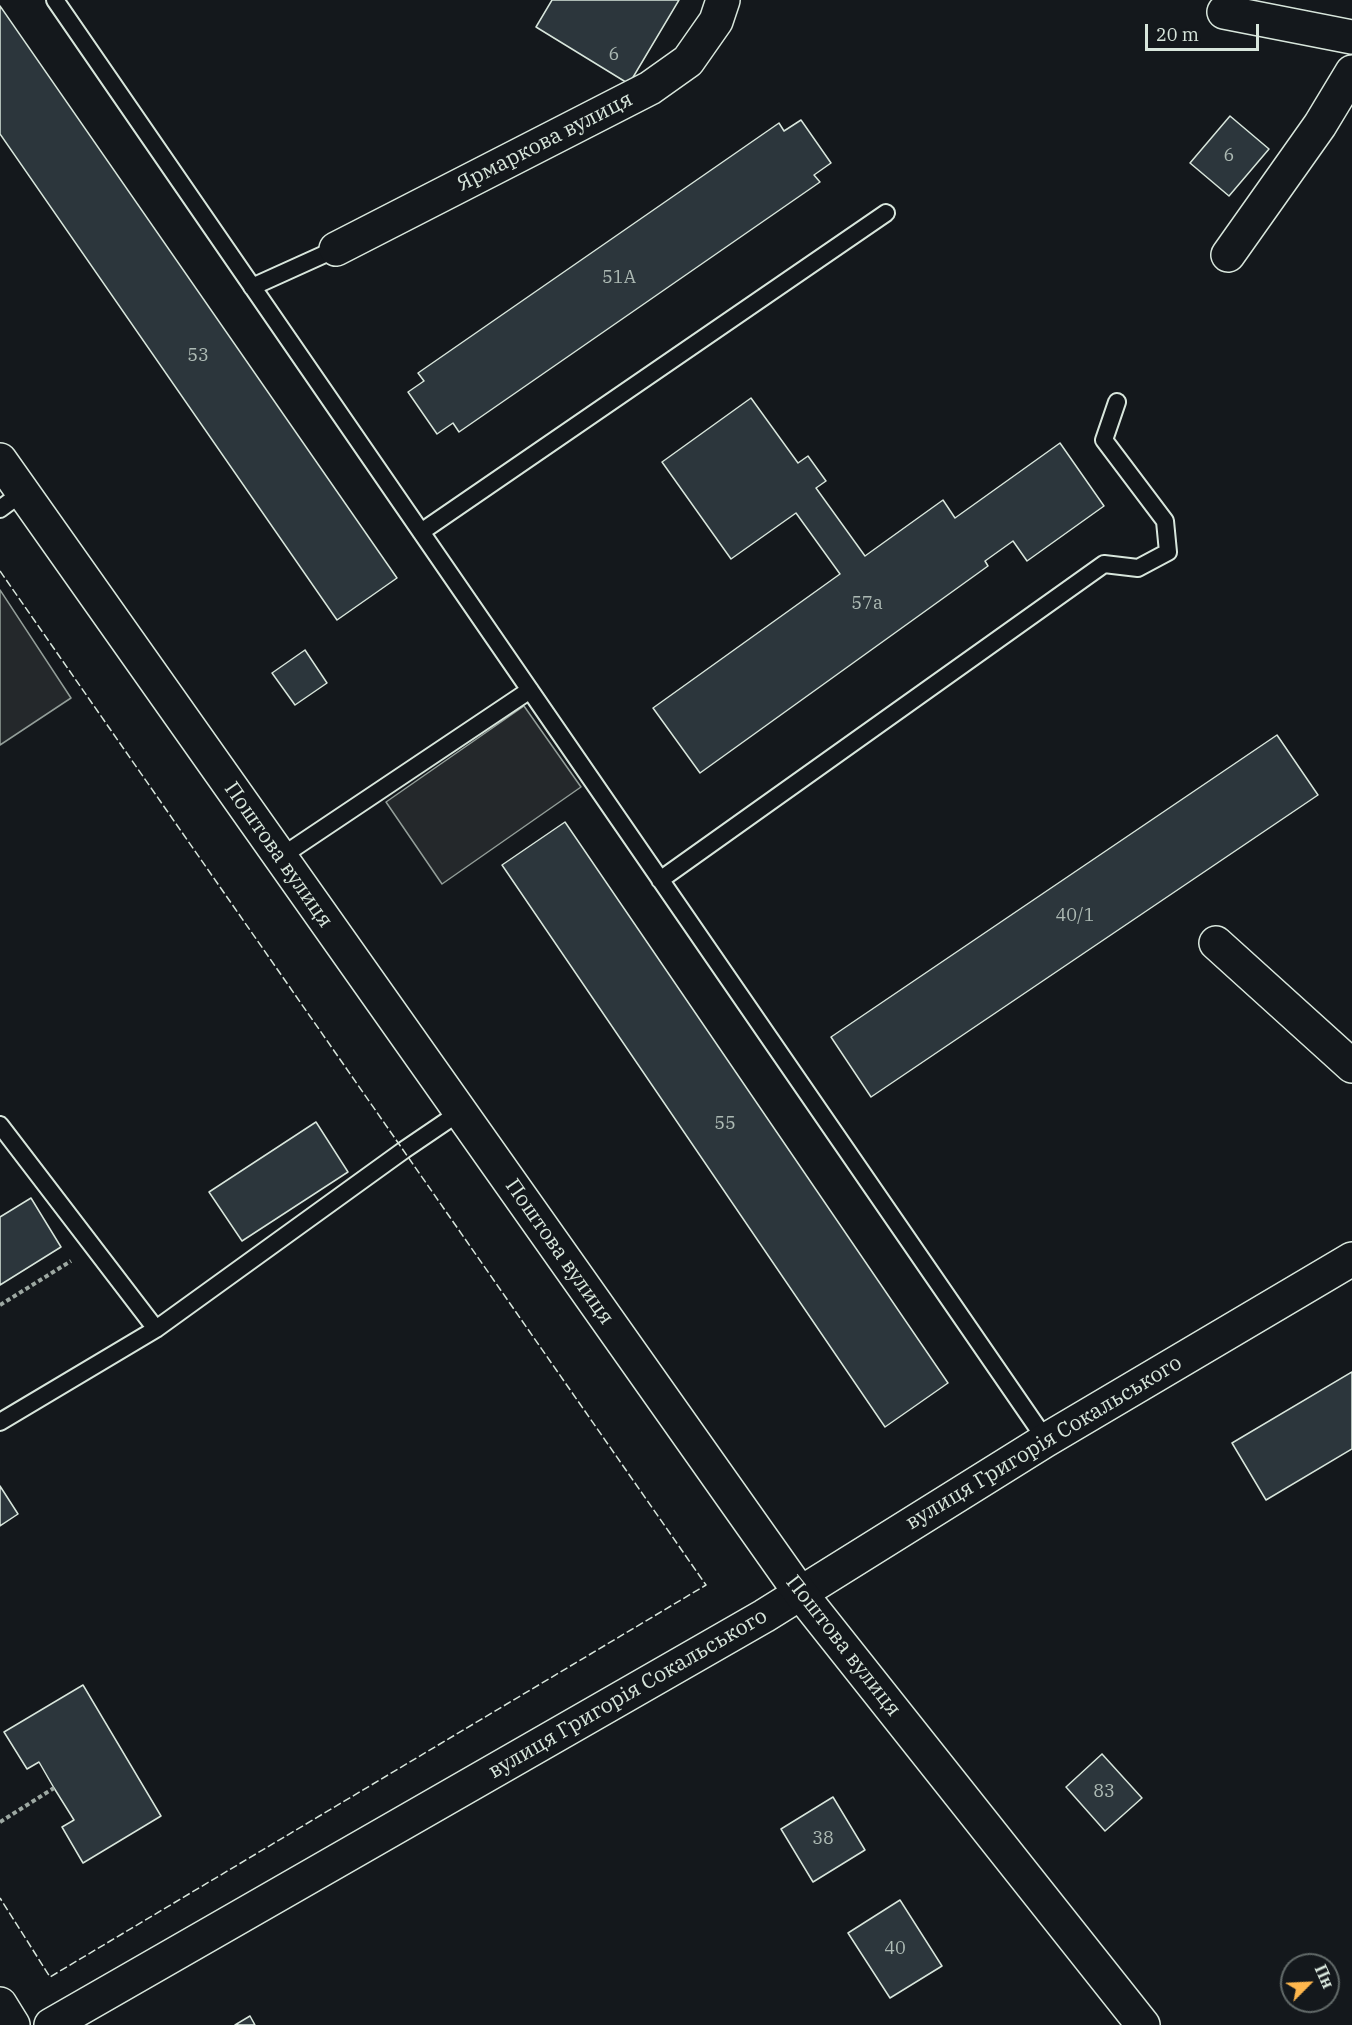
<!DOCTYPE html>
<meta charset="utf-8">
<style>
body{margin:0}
#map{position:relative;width:1352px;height:2025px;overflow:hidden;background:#14181c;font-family:"IBM Plex Serif",serif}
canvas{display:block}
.north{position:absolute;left:1280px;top:1953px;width:60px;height:60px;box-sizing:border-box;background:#14181c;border:2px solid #626a69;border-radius:50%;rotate:66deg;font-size:16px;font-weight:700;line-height:24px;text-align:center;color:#d8e6dc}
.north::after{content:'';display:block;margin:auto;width:21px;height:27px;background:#ffb74d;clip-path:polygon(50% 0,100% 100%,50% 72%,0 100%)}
.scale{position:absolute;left:1145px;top:24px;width:114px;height:27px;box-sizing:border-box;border:3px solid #d8e6dc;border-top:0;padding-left:8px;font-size:18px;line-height:21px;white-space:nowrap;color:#d8e6dc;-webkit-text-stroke:4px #14181c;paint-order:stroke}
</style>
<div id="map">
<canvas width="1352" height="2025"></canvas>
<div class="north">Пн</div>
<div class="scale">20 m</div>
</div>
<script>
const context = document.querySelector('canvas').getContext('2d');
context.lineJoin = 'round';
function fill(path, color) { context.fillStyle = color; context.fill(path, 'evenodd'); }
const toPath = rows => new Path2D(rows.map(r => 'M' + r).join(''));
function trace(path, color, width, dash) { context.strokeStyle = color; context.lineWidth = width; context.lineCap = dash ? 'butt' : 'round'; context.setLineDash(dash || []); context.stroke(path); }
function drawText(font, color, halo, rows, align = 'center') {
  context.font = font + ' "IBM Plex Serif",serif'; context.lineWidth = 4.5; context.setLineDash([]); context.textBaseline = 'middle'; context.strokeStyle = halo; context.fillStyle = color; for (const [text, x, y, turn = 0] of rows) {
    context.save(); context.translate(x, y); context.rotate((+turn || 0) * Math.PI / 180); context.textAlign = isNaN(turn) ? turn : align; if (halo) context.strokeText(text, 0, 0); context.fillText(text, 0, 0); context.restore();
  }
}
const parking = toPath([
 [0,590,71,698,0,745,0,590],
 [524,706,581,787,442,884,386,802,524,706]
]);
fill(parking, '#24282b');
trace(parking, '#939e99', 1.5);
const building = toPath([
 [552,0,679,0,629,84,536,27,552,0],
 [0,6,397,578,337,620,0,134,0,6],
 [1230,116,1269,149,1229,196,1190,163,1230,116],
 [801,120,831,163,814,175,820,182,459,432,453,423,437,434,408,392,424,381,418,373,779,123,784,131,801,120],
 [751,398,798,463,808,456,826,481,816,488,865,556,943,500,955,518,1060,443,1104,506,1027,561,1013,541,985,561,988,566,700,773,653,708,840,574,796,513,731,559,662,462,751,398],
 [305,650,327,683,295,705,272,673,305,650],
 [1277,735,1318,795,871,1097,831,1037,1277,735],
 [565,822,948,1383,885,1427,502,865,565,822],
 [316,1122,348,1172,242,1241,209,1192,316,1122],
 [31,1198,61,1247,0,1285,0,1217,31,1198],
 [1352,1372,1352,1449,1266,1500,1232,1443,1352,1372],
 [0,1486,18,1514,0,1526,0,1486],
 [83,1685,161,1816,83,1863,62,1827,74,1820,54,1788,39,1762,27,1769,4,1732,83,1685],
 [1102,1754,1142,1798,1105,1831,1066,1787,1102,1754],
 [833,1797,865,1850,813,1882,781,1829,833,1797],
 [900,1900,942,1966,890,1998,848,1933,900,1900],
 [250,2016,255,2025,235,2025,250,2016]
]);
fill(building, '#2c363c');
trace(building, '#d8e6dc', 1.5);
const lane = toPath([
 [55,0,1046,1440],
 [252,287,336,249],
 [0,509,23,492],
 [421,532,886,213],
 [279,858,530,690],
 [660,880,1104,564,1138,568,1168,552,1165,521,1104,440,1117,402],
 [0,1125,156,1329],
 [0,1422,156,1329,404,1150,460,1112]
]);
const street = toPath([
 [1224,12,1352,37],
 [336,249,650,88,688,61,716,21,723,0],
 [1228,255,1320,125,1352,72],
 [1216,943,1352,1066],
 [0,2004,13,2025],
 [51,2025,764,1616,1046,1440,1352,1259]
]);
const secondary = toPath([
 [0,460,801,1594,1143,2025]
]);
trace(lane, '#d8e6dc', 20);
trace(street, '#d8e6dc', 36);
trace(secondary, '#d8e6dc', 36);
trace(toPath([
 [0,1305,71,1261],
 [0,1822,54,1788]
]), '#9da8a2', 4, [4.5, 3]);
trace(lane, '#14181c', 16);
trace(street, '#14181c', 33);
trace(secondary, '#14181c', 33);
trace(toPath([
 [0,571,706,1585,50,1977,0,1898]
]), '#d8e6dc', 1.5, [8, 3]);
drawText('18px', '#adbab4', null, [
 ["6",614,55],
 ["6",1229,156],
 ["51А",619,278],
 ["53",198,356],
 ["57а",867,604],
 ["40/1",1075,916],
 ["55",725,1124],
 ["83",1104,1792],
 ["38",823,1839],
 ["40",895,1949]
]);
drawText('21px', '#d8e6dc', '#14181c', [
 ["Ярмаркова вулиця",545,142,-27],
 ["Поштова вулиця",278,855,55],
 ["Поштова вулиця",559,1252,55],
 ["вулиця Григорія Сокальського",1044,1443,-31],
 ["Поштова вулиця",843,1646,52],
 ["вулиця Григорія Сокальського",628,1694,-30]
]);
</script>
